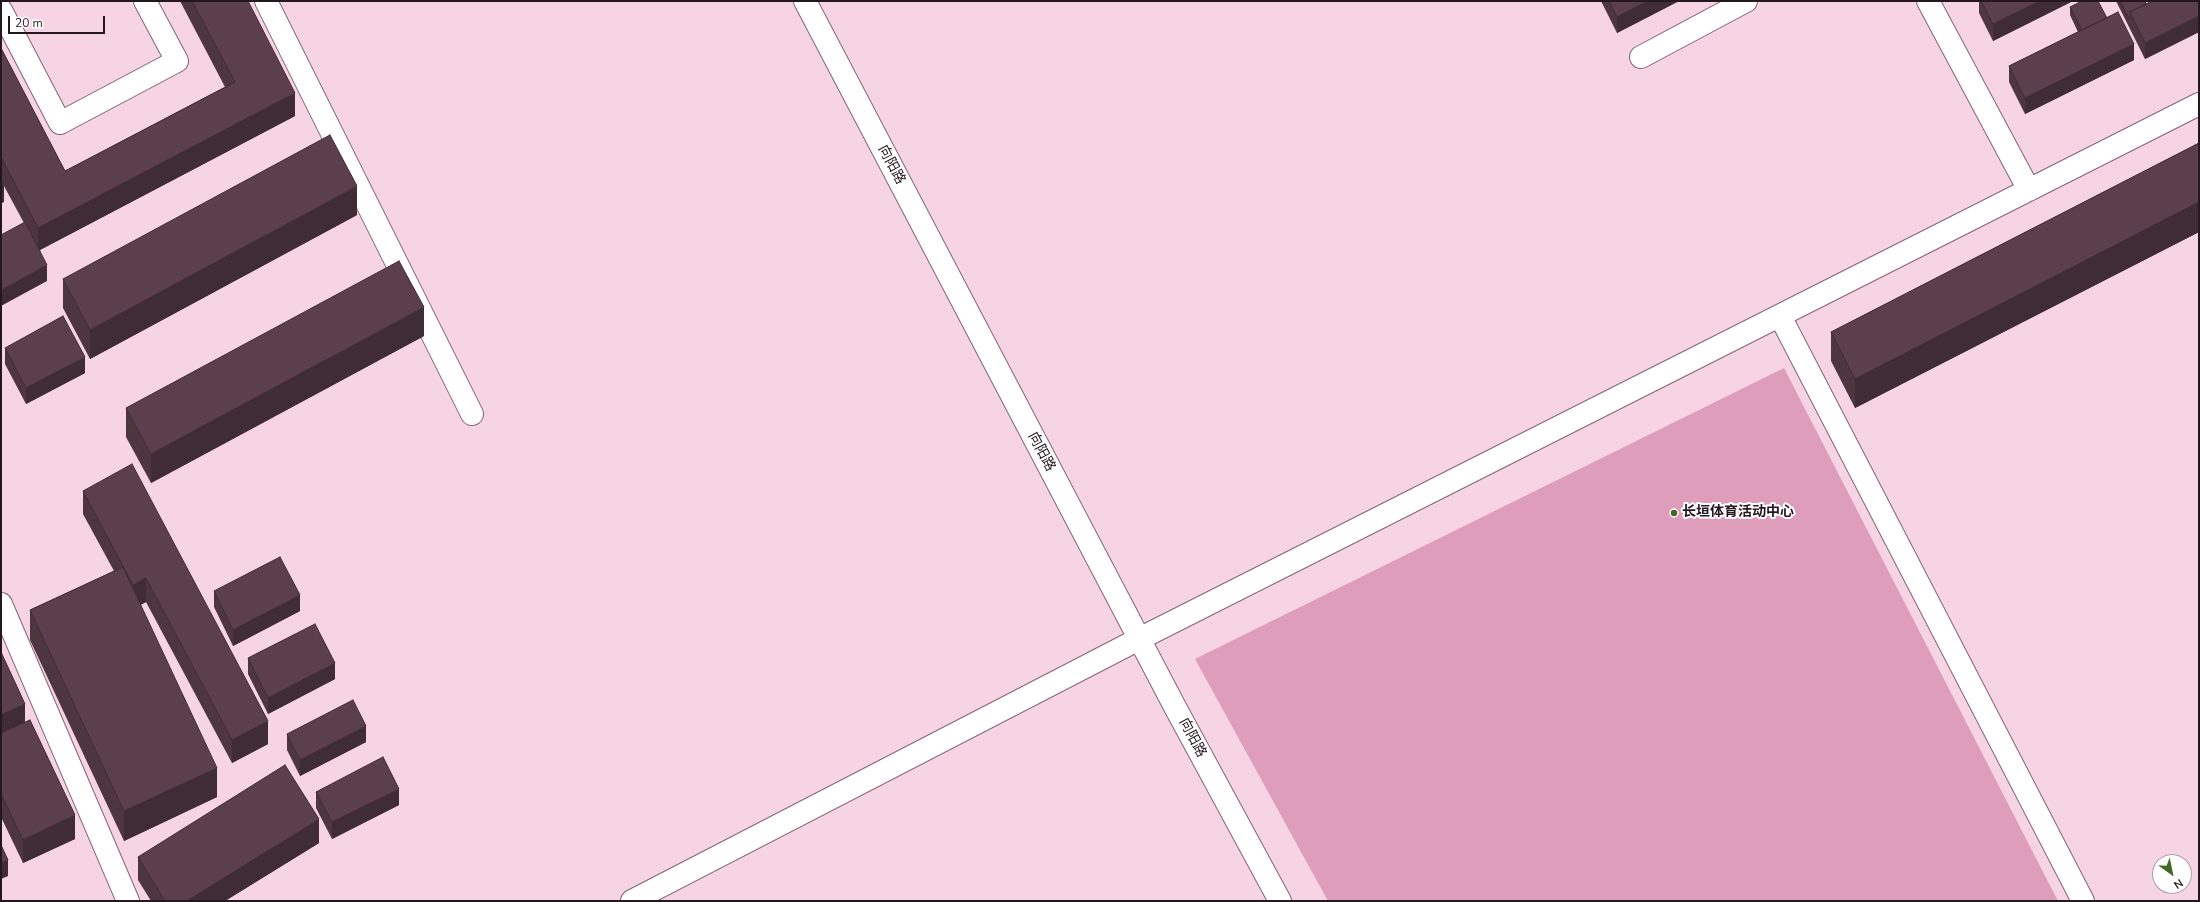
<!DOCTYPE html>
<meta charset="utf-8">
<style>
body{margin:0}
#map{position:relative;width:2200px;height:902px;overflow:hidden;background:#f7d4e3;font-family:"Nunito Sans",sans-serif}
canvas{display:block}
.frame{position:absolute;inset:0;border:2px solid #24171d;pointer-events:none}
.north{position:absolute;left:2152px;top:854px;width:40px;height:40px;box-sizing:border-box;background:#fff;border:1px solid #a7a2a5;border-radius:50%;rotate:147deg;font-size:11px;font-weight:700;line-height:16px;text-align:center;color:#24171d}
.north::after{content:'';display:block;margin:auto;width:14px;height:18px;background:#416924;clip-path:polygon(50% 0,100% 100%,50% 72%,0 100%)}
.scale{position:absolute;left:8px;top:16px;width:97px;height:18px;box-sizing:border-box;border:2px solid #24171d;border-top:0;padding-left:5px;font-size:12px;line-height:14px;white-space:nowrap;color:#24171d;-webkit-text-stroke:3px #fff;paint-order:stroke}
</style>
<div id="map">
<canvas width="2200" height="902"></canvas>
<div class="frame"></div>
<div class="north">N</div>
<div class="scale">20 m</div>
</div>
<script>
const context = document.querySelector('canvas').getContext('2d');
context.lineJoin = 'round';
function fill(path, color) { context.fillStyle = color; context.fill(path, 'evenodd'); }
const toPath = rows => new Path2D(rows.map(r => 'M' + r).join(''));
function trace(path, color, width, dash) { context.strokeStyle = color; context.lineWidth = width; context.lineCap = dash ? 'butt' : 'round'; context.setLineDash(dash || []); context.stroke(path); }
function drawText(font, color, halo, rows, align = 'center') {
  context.font = font + ' "Nunito Sans","Noto Sans SC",sans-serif'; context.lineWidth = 4; context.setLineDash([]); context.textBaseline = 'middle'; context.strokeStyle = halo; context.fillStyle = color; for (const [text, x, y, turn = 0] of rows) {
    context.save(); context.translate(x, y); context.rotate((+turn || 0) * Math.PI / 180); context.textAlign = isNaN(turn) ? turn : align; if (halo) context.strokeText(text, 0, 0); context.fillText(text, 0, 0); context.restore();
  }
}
fill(toPath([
 [1784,368,2058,901,1328,901,1195,659]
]), '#de9dbb');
const minor = toPath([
 [266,1,472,414],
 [805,1,1175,707,1280,901],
 [1928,1,2029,190],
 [1,10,60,123,177,61,145,1],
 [1641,57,1746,1],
 [1780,316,2083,901],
 [1,604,128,901],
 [632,901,1139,639,2199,104]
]);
trace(minor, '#836573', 24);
trace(minor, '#fff', 22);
fill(toPath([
 [180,1,248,1,295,116,40,250,47,281,24,223,4,186,4,202,1,203,1,48,65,171,225,87],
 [1601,1,1679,1,1617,33],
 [1979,1,2073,1,1993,41,1979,13],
 [2116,1,2145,1,2146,4,2199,1,2199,32,2145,59],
 [2070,7,2107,18,2134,60,2025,114,2009,82,2009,66,2078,32,2070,15],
 [2199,143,2199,232,1855,408,1831,361,1831,332],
 [357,215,90,359,63,308,63,279],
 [424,336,151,483,126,437,126,408],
 [5,348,85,373,26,404,5,364],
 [83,491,268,744,232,763,146,602,140,605,217,797,124,841,30,640,30,610,114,571,83,514],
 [214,591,300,611,233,646,214,607],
 [1,652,25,722,75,839,23,863,1,817],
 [248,658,335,679,268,714,248,674],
 [287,734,366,742,300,776,287,750],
 [316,792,399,805,332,839,316,808],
 [319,843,225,901,151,901,138,880,138,857]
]), '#4e3641');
fill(toPath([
 [1648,1,1679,1,1617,33,1617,17],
 [2040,1,2073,1,1993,41,1993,24],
 [2199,16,2199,32,2145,59,2145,43],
 [2134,44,2134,60,2025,114,2025,98],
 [295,93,295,116,38,251,38,228],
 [4,185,4,202,1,203,1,187],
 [357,186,357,215,90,359,90,330],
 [2199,202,2199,232,1855,408,1855,379],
 [47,265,47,281,1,306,1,290],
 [424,307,424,336,151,483,151,454],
 [85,357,85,373,26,404,26,388],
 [146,578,146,602,133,609,133,585],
 [300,595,300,611,233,646,233,630],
 [335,663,335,679,268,714,268,698],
 [25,704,25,733,1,744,1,715],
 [268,721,268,744,232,763,232,740],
 [366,726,366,742,300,776,300,760],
 [217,768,217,797,124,841,124,811],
 [399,789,399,805,332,839,332,822],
 [75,815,75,839,23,863,23,840],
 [319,819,319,843,225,901,187,901],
 [8,860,8,876,1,879,1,863]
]), '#402c35');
const building = toPath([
 [192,1,248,1,295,93,38,228,1,157,1,48,65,171,235,82,192,1],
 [1609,1,1648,1,1617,17,1609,1],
 [1981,1,2040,1,1993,24,1981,1],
 [2082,1,2098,1,2107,18,2082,30,2070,7,2082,1],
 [2120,1,2145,1,2146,4,2130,12,2130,20,2120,1],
 [2152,1,2199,1,2199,16,2145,43,2130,12,2152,1],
 [2118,12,2134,44,2025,98,2009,66,2118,12],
 [330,135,357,186,90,330,63,279,330,135],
 [2199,143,2199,202,1855,379,1831,332,2199,143],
 [1,180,4,185,1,187,1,180],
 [25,222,47,265,1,290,1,235,25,222],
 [399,261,424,307,151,454,126,408,399,261],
 [63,316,85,357,26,388,5,348,63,316],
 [132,464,268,721,232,740,146,578,133,585,83,491,132,464],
 [280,557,300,595,233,630,214,591,280,557],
 [123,567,217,768,124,811,30,610,123,567],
 [315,624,335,663,268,698,248,658,315,624],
 [1,652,25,704,1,715,1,652],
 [353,700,366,726,300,760,287,734,353,700],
 [30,720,75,815,23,840,1,794,1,733,30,720],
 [383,757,399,789,332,822,316,792,383,757],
 [285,765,319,819,187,901,165,901,138,857,285,765],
 [1,845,8,860,1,863,1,845]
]);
fill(building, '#5b3f4c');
trace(building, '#402c35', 1);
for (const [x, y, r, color] of [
 [1674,513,4,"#416924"]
]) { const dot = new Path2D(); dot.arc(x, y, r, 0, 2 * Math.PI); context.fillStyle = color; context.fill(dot); trace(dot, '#fff', 1.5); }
drawText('14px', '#24171d', '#fff', [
 ["向阳路",891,165,62],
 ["向阳路",1041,452,62],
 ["向阳路",1192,738,62]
]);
drawText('bold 14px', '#24171d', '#fff', [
 ["长垣体育活动中心",1682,513]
], 'left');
</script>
